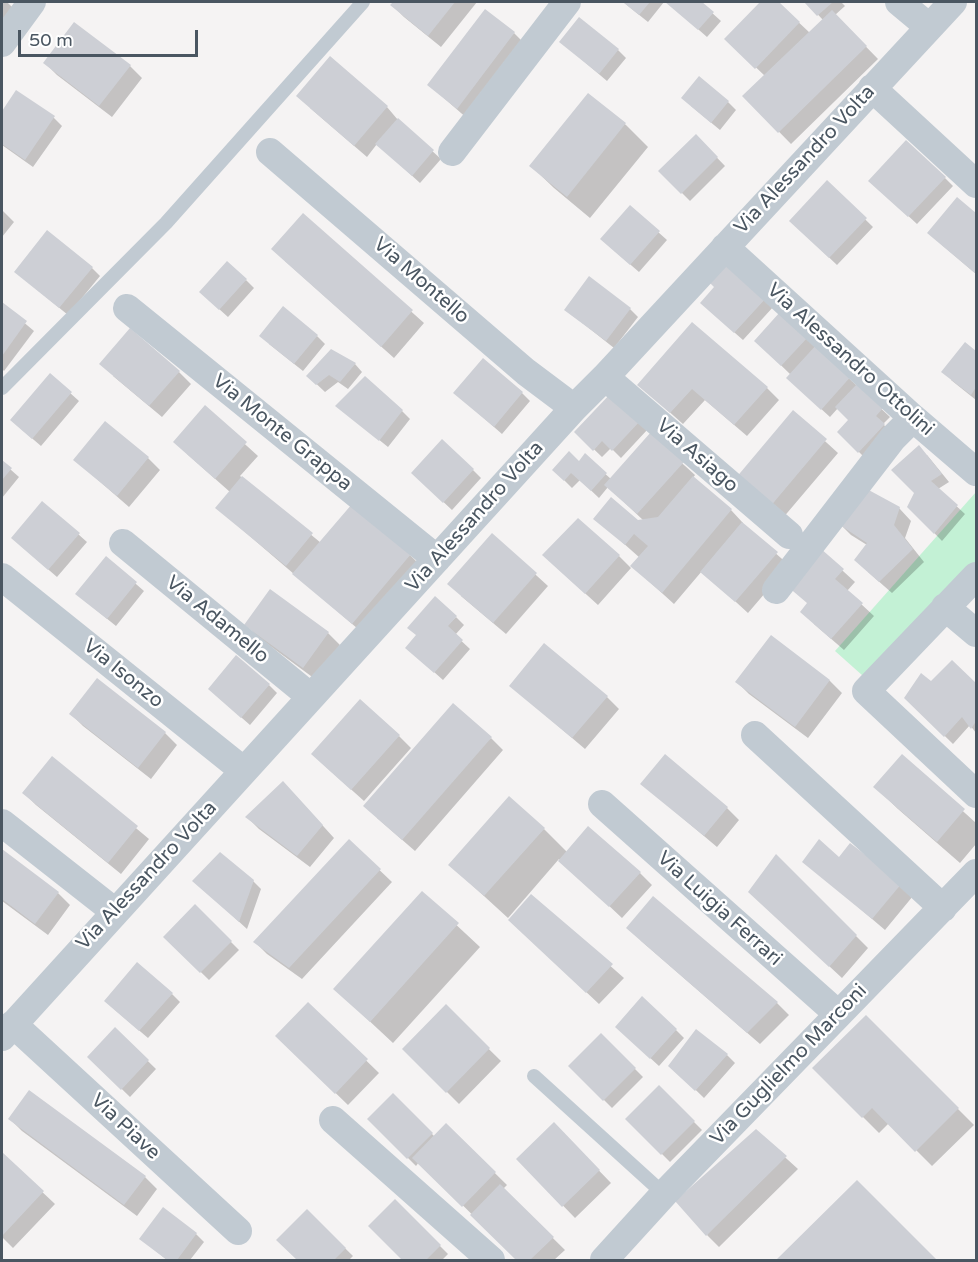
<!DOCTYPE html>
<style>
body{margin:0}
#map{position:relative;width:978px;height:1262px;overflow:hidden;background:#f5f3f3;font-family:"Varela Round",sans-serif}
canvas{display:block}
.frame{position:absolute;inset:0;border:3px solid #4a5661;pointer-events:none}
.scale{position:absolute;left:18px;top:30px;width:180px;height:27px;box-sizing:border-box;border:3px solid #4a5661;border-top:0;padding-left:8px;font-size:18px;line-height:21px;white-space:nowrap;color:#4a5661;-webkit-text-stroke:4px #fff;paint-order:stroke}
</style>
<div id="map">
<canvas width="978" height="1262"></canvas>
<div class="frame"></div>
<div class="scale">50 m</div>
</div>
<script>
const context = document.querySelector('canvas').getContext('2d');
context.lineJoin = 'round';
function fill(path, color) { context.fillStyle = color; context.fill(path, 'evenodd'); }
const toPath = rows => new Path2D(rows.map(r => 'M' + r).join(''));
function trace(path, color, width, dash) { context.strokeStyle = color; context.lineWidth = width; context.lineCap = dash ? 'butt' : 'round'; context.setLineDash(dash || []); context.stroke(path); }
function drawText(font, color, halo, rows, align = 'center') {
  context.font = font + ' "Varela Round",sans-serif'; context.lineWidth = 5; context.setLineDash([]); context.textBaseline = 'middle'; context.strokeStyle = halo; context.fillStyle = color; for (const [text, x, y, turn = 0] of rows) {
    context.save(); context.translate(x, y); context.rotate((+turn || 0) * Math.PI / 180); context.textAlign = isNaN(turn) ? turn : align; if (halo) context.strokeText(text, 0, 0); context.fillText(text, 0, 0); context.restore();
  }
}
fill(toPath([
 [976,492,976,567,872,684,835,651]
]), '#c3f1d5');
fill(toPath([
 [2,2,7,2,13,8,2,23],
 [394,2,477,2,441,47,404,17,392,5],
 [623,2,664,2,648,22],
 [667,2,700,2,721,21,707,37],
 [762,2,777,2,810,33,823,20,806,2,841,2,845,6,835,15,878,59,791,144,744,96,765,76,726,39],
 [514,33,526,45,469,120,429,85],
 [561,42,618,50,626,58,607,81],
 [45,63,130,66,142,78,112,117,57,75],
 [16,92,54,118,62,126,33,167,2,145,2,114],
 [589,95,626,125,648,147,590,218,554,188,531,166],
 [728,102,736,110,720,130,691,106],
 [387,107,398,120,441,159,420,183,377,144,367,157,310,108],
 [696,136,725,166,690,201,660,171],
 [945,178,953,186,917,224,878,188],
 [827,182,873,227,837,265,799,229],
 [957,199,976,215,976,274,942,245],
 [630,207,667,240,639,272,610,247],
 [2,210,14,222,2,237],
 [303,215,424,323,394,358,285,261],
 [727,264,774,306,743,340,710,311,716,288],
 [92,268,100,276,68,315,24,279],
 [246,280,254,288,228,317,209,300],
 [2,304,34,331,4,371,2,369],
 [630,309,638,317,614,348,566,310],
 [781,314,890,417,883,424,892,433,867,460,839,432,850,420,838,408,830,417,796,386,791,375,756,341],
 [317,336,325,344,303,371,269,344],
 [965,344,976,353,976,400,951,380],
 [355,364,362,372,348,389,338,382,325,392,308,376],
 [179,372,191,384,162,417,113,376],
 [50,375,79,401,41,446,20,428],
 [639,385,767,388,779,400,747,436,705,400,683,424],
 [455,393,522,393,530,401,502,434],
 [612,394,648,429,621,458,611,448,602,457,576,432],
 [337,406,402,411,410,419,388,447],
 [205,408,258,456,240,476,321,543,410,555,422,567,365,635,217,508,230,492,187,454],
 [793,412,838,453,782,519,749,490],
 [651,435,695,475,693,478,731,510,743,523,742,524,789,565,748,613,702,571,674,604,632,566,640,558,595,518,644,521,608,487,599,498,580,480,572,488,562,478,585,456,611,479],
 [927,455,949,482,938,489,965,514,942,541,909,507,916,493],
 [148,458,160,470,129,507,75,460],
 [2,462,19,477,2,498],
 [473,470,481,478,452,510,421,481],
 [43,503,87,542,57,577,21,546],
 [899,508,911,521,905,538,924,562,892,593,868,572,867,545,851,535,839,523],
 [492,535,548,586,506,634,461,596],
 [820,550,855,582,847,591,874,616,844,650,814,624,808,604],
 [619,556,631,568,598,605,556,567],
 [106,558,144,591,116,626,85,601],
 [456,617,464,625,455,635,470,649,443,680,415,655],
 [246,624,328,633,340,645,315,679,258,637],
 [771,637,830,681,842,693,808,738,749,694,737,682],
 [952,662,976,685,976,733,970,725,953,744,906,698,931,683],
 [97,680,165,733,177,745,151,779,83,726,71,714],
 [269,685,277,693,250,725,218,697],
 [511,686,607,697,619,709,585,749],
 [399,736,411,748,364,801,325,766],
 [491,738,503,750,415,851,377,818],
 [902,756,976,823,976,844,960,863,898,809,875,787],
 [52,758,149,839,121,874,36,805,24,793],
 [642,784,727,808,739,820,717,847],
 [295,795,334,838,310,867,259,829,247,817],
 [544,829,568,853,640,873,652,885,622,918,559,859,508,918,450,865],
 [349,841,392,882,302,979,267,954,255,942],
 [850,845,913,896,885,930,804,861,839,859],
 [2,851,58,893,70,905,48,935,2,901],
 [776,856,868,948,842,978,762,904],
 [253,881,261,889,247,929,202,888],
 [422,893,480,947,393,1043,335,989],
 [531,896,624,978,599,1004,522,932],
 [195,906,239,950,209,980,165,937],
 [640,940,777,1003,789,1015,760,1044],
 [172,994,180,1002,148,1038,114,1009],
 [308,1004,379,1073,348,1105,289,1048],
 [446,1007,501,1061,459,1104,404,1049],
 [866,1017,974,1125,932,1166,889,1123,879,1133,814,1068],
 [115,1029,156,1069,130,1097,89,1057],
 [676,1030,684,1038,659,1066,625,1035],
 [601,1035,643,1077,612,1108,570,1066],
 [727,1055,735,1063,704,1098,670,1065],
 [659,1087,702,1130,670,1162,627,1119],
 [393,1095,435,1137,446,1125,507,1185,503,1189,565,1250,554,1260,518,1260,419,1162,416,1166,369,1119],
 [10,1119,145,1177,157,1189,137,1216,22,1131],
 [554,1124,611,1183,575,1218,518,1159],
 [756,1131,798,1169,719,1247,707,1235],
 [2,1154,55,1204,13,1248,2,1237],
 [857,1182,935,1260,778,1260],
 [395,1201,448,1254,442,1260,404,1260,370,1226],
 [307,1211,353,1256,349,1260,299,1260,278,1240],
 [196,1234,204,1242,190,1260,167,1260,141,1239]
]), '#0003');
fill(toPath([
 [393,2,455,2,428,36,390,5],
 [623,2,650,2,639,15],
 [665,2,702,2,714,12,698,30],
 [760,2,779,2,800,22,755,69,724,39],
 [804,2,833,2,817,16],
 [485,9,515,32,457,109,427,85],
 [832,10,867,46,778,133,742,96],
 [579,17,619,49,599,74,559,42],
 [74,22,131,65,99,106,43,63],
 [330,56,388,106,354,146,296,96],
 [699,76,729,101,711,123,681,98],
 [16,90,55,116,25,160,2,144,2,111],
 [588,93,626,123,567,197,529,166],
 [398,118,434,150,412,176,375,144],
 [696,134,718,157,681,194,658,171],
 [906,140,946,177,908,217,868,181],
 [827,180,867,218,829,258,789,221],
 [957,197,976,213,976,274,927,233],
 [630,205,660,231,630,265,600,239],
 [303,213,413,310,381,347,271,249],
 [47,230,93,267,59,308,14,272],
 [227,261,247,279,219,310,199,292],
 [727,262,767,297,734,333,700,303,714,287,709,282],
 [589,276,631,308,606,341,564,310],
 [2,302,27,321,2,356],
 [283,306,318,335,294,364,259,336],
 [780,312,808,337,781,366,754,341],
 [692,322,768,387,734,425,692,389,670,413,637,385],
 [130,328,180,371,149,406,99,364],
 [965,342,976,351,976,387,971,395,941,372],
 [818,343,853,374,821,410,786,378],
 [331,349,356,363,340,382,329,375,316,385,306,376],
 [483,358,523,392,494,427,453,393],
 [50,373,72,392,32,439,10,420],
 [365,376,403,410,379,441,335,406],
 [857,384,883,408,876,416,885,424,858,453,837,432,848,420,835,407],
 [612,392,641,420,612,451,602,441,593,451,574,432],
 [205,405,247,442,215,479,173,442],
 [793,410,827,439,769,508,735,479],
 [105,421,149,457,117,496,73,460],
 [651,432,684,462,637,514,604,485],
 [442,439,474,469,443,503,411,473],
 [919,445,942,474,931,481,958,505,934,534,907,507,914,493,891,470],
 [569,451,579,461,585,453,607,473,591,491,571,473,564,481,552,470],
 [2,460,12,468,2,480],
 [242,476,313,533,286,566,215,508],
 [693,476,732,509,662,593,630,566,648,546,634,534,625,545,593,519,611,497,638,520,658,517],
 [865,488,900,507,894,525,913,549,879,582,854,560,867,543,837,523],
 [42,501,80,533,48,570,11,538],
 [352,504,411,554,352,624,292,574],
 [578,518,620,555,585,594,542,555],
 [742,522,778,552,735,602,700,572],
 [492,533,537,573,493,623,447,584],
 [820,548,844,569,835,579,863,603,831,639,800,612,807,603,787,586],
 [106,556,137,582,107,619,75,594],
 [270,589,329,632,303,668,244,625],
 [435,596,457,616,448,626,463,640,434,673,405,648,416,635,407,628],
 [771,635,830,680,795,727,735,682],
 [544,643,608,696,572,738,509,686],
 [236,655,270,684,241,718,208,689],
 [952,660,976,683,976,721,971,729,962,717,944,737,904,698,921,673,931,681],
 [97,678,166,732,138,768,69,714],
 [360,699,400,735,351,790,311,754],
 [453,703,492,737,402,840,363,806],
 [665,754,728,807,704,836,640,784],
 [902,754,965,809,937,842,873,787],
 [52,756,138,826,108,863,22,793],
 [283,781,323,825,297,856,245,817],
 [509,796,545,828,484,896,448,865],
 [588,826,641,872,609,907,558,861],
 [349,839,381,869,289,968,253,942],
 [819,839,839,857,850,843,902,883,872,919,802,862],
 [2,849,59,892,35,924,2,899],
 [220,852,254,880,239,922,192,881],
 [776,854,857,935,829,967,748,892],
 [422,891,459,923,370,1022,333,989],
 [531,894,613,964,586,993,508,920],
 [653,896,778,1002,747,1033,626,928],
 [195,904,232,941,200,973,163,937],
 [137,962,173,993,139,1031,104,1001],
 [642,996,677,1029,650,1059,615,1027],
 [308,1002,368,1059,335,1094,275,1036],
 [446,1004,490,1048,446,1093,402,1049],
 [866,1015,959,1108,915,1152,872,1108,862,1118,812,1068],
 [115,1027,149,1060,121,1090,87,1057],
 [696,1029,728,1054,695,1091,668,1066],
 [601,1033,636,1068,603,1101,568,1066],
 [659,1085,695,1121,661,1155,625,1119],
 [29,1090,146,1176,124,1205,8,1119],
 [393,1093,433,1133,407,1159,367,1119],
 [554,1122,600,1170,562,1207,516,1159],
 [446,1123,496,1172,462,1207,412,1158],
 [756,1129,787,1156,706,1236,675,1201],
 [2,1152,44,1191,2,1236],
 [857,1180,937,1260,776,1260],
 [500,1184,554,1237,530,1260,516,1260,470,1215],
 [395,1199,441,1245,426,1260,402,1260,368,1226],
 [163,1207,197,1233,177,1260,167,1260,139,1239],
 [307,1209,346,1248,334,1260,297,1260,276,1240]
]), '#cdcfd5');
trace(toPath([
 [2,388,166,223,363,2],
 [534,1076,664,1194]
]), '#c1cad2', 14);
trace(toPath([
 [899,2,929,27],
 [2,43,32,2],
 [872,88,976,184],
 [270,152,526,372,574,408],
 [452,152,567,2],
 [725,247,913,418,976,472],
 [127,308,437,559],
 [605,377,789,535],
 [123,543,311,697],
 [976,576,866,691,976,794],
 [2,577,244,771],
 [776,590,893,438,913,418],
 [945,607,976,633],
 [755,735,943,908],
 [602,804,838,1014],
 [2,823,114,911],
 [13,1024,238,1231],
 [2,1037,574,408,605,377,953,2],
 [333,1120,491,1260],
 [604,1260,664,1194,976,873]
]), '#c1cad2', 28);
drawText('20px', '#4a5661', '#fff', [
 ["Via Alessandro Volta",805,160,-47],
 ["Via Montello",421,281,41],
 ["Via Alessandro Ottolini",850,360,42],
 ["Via Monte Grappa",282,433,39],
 ["Via Asiago",697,456,41],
 ["Via Alessandro Volta",475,517,-48],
 ["Via Adamello",217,620,39],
 ["Via Isonzo",123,674,39],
 ["Via Alessandro Volta",147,876,-47],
 ["Via Luigia Ferrari",719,909,42],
 ["Via Guglielmo Marconi",789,1065,-46],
 ["Via Piave",125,1127,43]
]);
</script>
